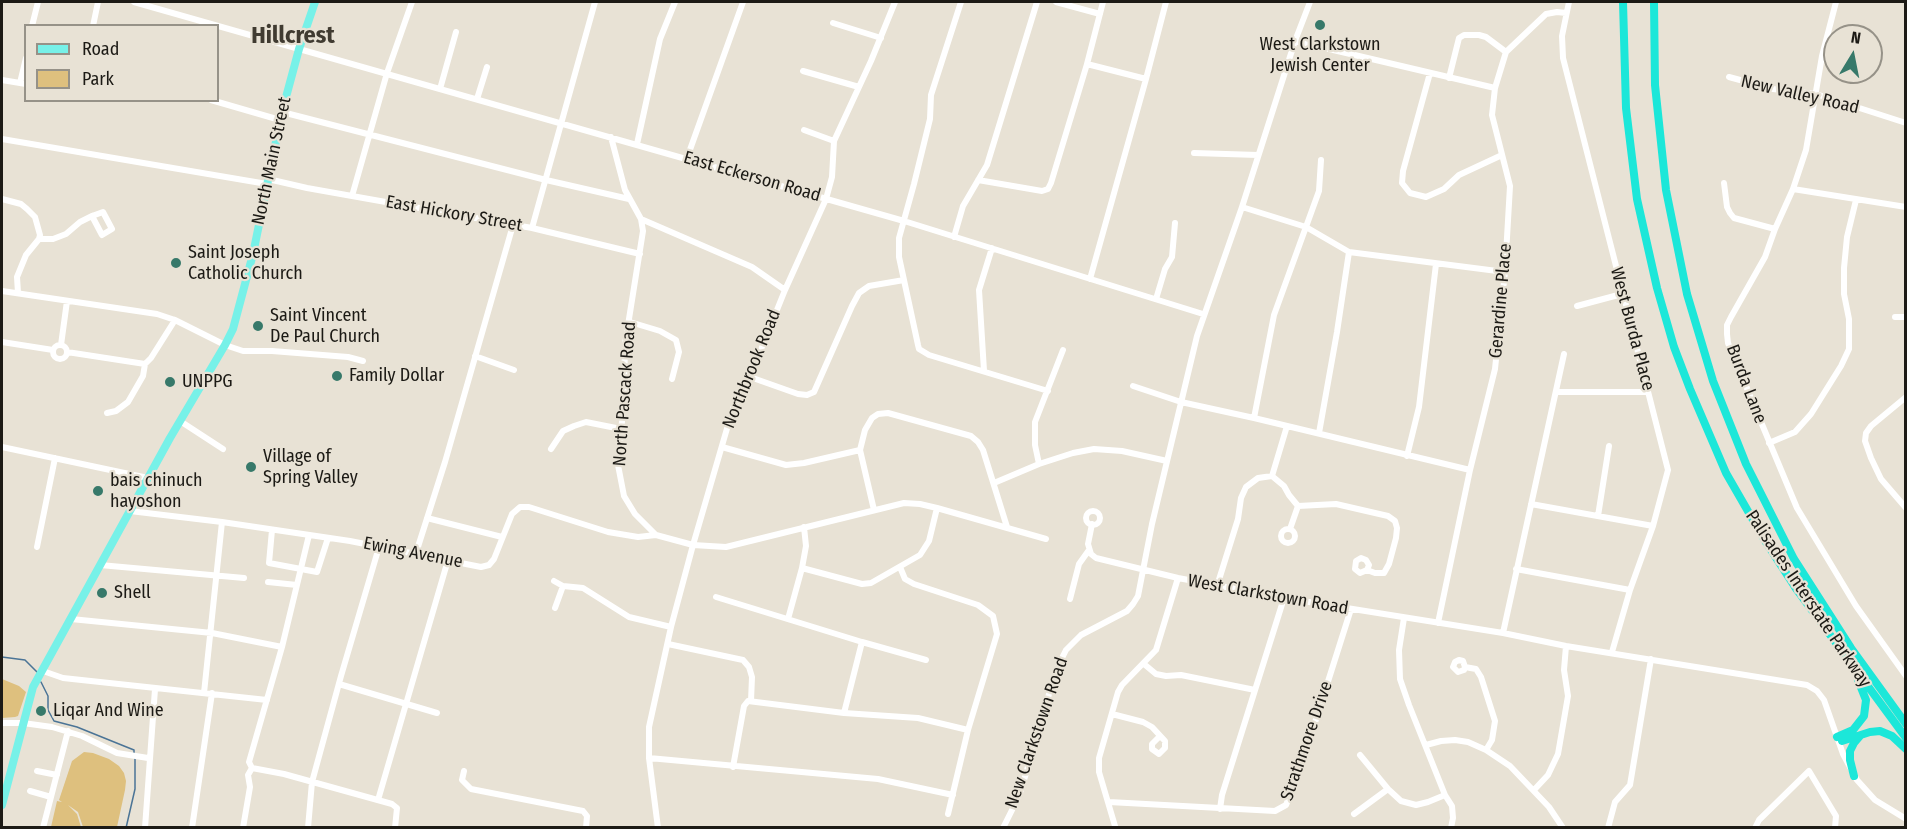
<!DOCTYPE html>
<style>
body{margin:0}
#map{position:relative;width:1907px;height:829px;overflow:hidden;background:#e8e2d5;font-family:"Fira Sans Condensed",sans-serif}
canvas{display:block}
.frame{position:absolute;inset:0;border:3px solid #1c1a15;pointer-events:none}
.legend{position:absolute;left:24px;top:24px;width:195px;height:78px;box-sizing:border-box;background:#e8e2d5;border:2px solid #969288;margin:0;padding:8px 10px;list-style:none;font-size:18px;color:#1c1a15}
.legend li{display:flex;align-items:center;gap:12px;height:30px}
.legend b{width:30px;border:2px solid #969288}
.north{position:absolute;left:1823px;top:24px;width:60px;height:60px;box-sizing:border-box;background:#e8e2d5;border:2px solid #969288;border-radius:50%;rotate:10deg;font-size:16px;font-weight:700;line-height:24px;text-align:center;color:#1c1a15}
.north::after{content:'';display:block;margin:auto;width:21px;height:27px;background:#37796a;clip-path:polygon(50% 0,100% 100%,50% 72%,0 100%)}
</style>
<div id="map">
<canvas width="1907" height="829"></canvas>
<div class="frame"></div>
<ul class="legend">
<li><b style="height:8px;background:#77f1e8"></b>Road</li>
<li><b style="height:16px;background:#dec07e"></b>Park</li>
</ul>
<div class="north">N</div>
</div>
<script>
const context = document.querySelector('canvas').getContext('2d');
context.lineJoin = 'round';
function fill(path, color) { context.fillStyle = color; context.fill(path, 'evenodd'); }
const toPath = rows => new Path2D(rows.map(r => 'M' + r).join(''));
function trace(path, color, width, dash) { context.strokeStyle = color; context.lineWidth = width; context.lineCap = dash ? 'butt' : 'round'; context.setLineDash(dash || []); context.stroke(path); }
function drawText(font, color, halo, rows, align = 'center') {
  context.font = font + ' "Fira Sans Condensed",sans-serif'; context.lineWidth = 4.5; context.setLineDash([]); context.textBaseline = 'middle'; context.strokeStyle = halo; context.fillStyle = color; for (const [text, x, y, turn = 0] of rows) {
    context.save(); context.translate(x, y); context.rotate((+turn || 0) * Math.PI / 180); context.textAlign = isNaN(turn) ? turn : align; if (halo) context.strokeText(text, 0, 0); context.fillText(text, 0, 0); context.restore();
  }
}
fill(toPath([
 [2,679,19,686,26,692,18,716,15,717,2,718],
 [84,752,93,753,109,759,119,766,124,773,126,781,125,790,117,827,83,827,78,812,68,805,77,814,81,827,51,827,57,801,62,802,59,800,72,761]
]), '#dec07e');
trace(toPath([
 [2,657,25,660,37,672],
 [41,682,48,696,48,710,54,721,77,727,124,746,134,750,134,753],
 [126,828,135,789,135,758]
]), '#4b7496', 1.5);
trace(toPath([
 [134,2,904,221,1203,314],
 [961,2,931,95,930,119,914,184,899,238,899,257,918,345,919,349,929,355,1048,391],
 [1056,2,1100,14],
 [1569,2,1562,36,1563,58,1668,470,1653,526,1630,590,1612,652],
 [1836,2,1822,56,1806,150,1793,189,1775,229,1765,257,1731,317,1727,325,1727,334,1728,343,1797,508,1856,606,1906,676],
 [833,23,881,38],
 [32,26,38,2],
 [93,26,98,2],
 [1295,41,1495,88],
 [1087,64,1146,79],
 [803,71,859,87],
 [1430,73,1403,171,1402,183,1410,193,1426,197,1444,189,1459,175,1502,155],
 [1729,77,1773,89,1816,94,1906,123],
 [1449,78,1459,38,1464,35,1479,35,1486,37,1506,52],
 [2,80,26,84],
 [20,83,26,58],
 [440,89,456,32],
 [477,99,487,67],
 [211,100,280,120],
 [282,112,546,180,629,199],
 [804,130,834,141],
 [611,137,625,190,641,219,643,231,625,344,624,400,618,465,624,496,635,514,656,535,693,545,726,547,904,503,920,504,937,508,1046,539],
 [2,139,267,184],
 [637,144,660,39,675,2],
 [1194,153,1258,155],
 [687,158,743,2],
 [268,179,307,188,532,228,640,254],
 [978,180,1042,191,1048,189,1051,183,1087,64,1103,2],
 [1724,183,1727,207,1730,213,1734,218,1775,229],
 [1793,189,1906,207],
 [352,196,387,73,412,2],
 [2,199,21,204,27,209,35,217,40,235,39,239,26,255,17,277,18,293],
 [1242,207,1306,227,1349,252,1505,272],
 [641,219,752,267,785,290],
 [532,228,595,2],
 [954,237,963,206,987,165,1037,2],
 [39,239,53,239,66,234,80,222,92,216,103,212,112,229,102,235,92,216],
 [1090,279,1146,79,1166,2],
 [2,291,157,314,175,320,225,345,243,351,272,351,348,357,363,361],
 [1156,299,1165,269,1172,257,1175,223],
 [1577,306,1622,294],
 [1895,317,1906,317],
 [630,322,660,331,676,340,679,352,672,379],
 [2,342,53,350],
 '53 352a7 7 0 1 1 14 0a7 7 0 1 1-14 0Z',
 [61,345,67,301],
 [67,352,145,364,151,358,175,320],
 [475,356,514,370],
 [984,371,979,290,992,248],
 [750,377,798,394,807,395,814,392,852,306,859,293,869,286,904,280],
 [1133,386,1181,402,1254,418,1470,470],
 [1556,392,1648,392],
 [1906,397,1871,426,1866,433,1865,441,1871,458,1881,479,1906,508],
 [107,413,116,411,128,402,143,376,145,364],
 [1254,418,1274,315,1319,191,1321,160],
 [180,421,223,449],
 [1319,433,1337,332,1349,252],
 [1769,443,1795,432,1811,414,1841,366,1849,349,1849,319,1844,294,1844,268,1847,237,1856,200],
 [2,447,148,478],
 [722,447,786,465,804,463,860,450],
 [551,449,563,431,574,426,586,422,621,429],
 [1407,456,1419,407,1436,264],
 [1039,464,1035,445,1035,422,1063,350],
 [1272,476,1284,486,1289,495,1298,506,1336,504,1388,516,1395,521,1397,528,1396,538,1389,564,1384,573,1375,573,1367,570,1360,573,1355,569,1356,561,1361,558,1366,560,1369,565,1367,570],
 [1272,476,1287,426],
 [994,483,1039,464,1073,453,1094,449,1122,451,1167,461],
 [1531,504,1653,526],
 [874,510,860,450,865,430,872,418,878,414,888,413,971,436,978,442,983,450,1007,527],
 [130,511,222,522,350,541,481,567,489,565,494,559,512,514,520,507,529,507,608,532,638,537,656,535],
 '1086 518a7 7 0 1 1 14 0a7 7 0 1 1-14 0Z',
 [1598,516,1609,446],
 [427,518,502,537],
 [1092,524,1088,544,1091,554,1096,558,1178,578,1284,598,1503,633,1566,646,1807,685,1817,691,1824,700,1843,754,1857,780,1875,800,1906,819],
 '1281 536a7 7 0 1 1 14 0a7 7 0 1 1-14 0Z',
 [1290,529,1298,506],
 [272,530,269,563,317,572,328,538],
 [37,547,55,458],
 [416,553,445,462,513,225],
 [100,565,244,578],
 [900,567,905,579,914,584,978,605,993,616,997,634,968,730,948,814],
 [802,568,862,584,871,583,920,555,929,541,937,508],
 [1516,569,1630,590],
 [554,581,563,586,583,588,629,617,671,627],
 [268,582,297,585],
 [1217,586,1238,519,1241,498,1246,487,1258,478,1272,476],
 [716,597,862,642,926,660],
 [1070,599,1079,564,1089,550],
 [555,608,563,586],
 [1404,618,1399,650,1400,679,1409,705,1445,795,1452,806,1453,818,1451,828],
 [71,619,212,633,282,647],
 [788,619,802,568,806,546,804,527],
 [1438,623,1470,470,1495,369,1505,272,1510,186,1492,115,1495,88,1506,52,1546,14,1557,12,1566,13],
 [1503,633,1564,354],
 [668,644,743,660,749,667,752,677,751,701],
 [1144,664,1156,674,1166,676,1181,675,1255,690],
 [1465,667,1464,670,1458,672,1453,667,1455,662,1459,660,1463,661,1465,667,1476,669,1481,677,1495,721,1492,740,1486,750],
 [43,671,63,678,267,700],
 [339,684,437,713],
 [204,693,222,522],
 [844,713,862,642],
 [1112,714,1143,722,1152,727,1165,741,1165,748,1159,754,1152,749,1152,744,1160,736],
 [2,723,23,723,52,727,82,736,117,753,148,758],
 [1426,745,1441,741,1455,740,1468,742,1486,750,1510,766,1549,807,1563,828],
 [1360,755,1388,789,1401,801,1416,805,1428,802,1445,795],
 [649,758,878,779,953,795],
 [733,767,744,706,748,701,844,713,918,718,968,730],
 [252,768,249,762,282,647,309,535],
 [252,768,284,774,392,804,397,808,395,828],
 [37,771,57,775],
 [464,771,462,780,471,789,583,811,587,816,586,828],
 [1534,790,1548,775,1558,754,1568,696,1564,670,1566,646],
 [30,791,51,797],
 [378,800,448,560],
 [1109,802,1275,811,1286,805,1298,776,1351,609],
 [1220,809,1222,795,1284,598],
 [1354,814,1388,789],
 [1115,826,1099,772,1099,758,1118,692,1122,685,1156,650,1178,578],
 [43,828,68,731],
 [145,828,155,689],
 [192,828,212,693],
 [243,828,250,787,248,775,252,768],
 [308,828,312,782,341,676,379,547],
 [658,828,649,758,649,727,671,627,693,545,733,408,750,377,785,290,826,199,832,177,834,141,871,61,895,2],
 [1003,828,1020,794,1056,670,1066,650,1081,635,1127,611,1133,604,1138,596,1152,524,1197,336,1242,207,1295,41,1310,2],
 [1608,828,1615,802,1630,785,1651,659],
 [1755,828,1759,820,1809,771,1836,816,1835,828]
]), '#fff', 6);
trace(toPath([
 [2,805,33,687,170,438,225,345,233,329,253,254,282,112,299,49,315,2]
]), '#77f1e8', 8);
trace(toPath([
 [1623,2,1626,108,1637,199,1657,288,1674,347,1690,389,1726,473,1764,539,1797,590,1906,738],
 [1654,2,1655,85,1666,190,1687,294,1713,381,1746,464,1794,559,1851,648,1906,724],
 [1837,737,1853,730,1864,716,1866,700,1858,680],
 [1842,741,1870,732,1880,731,1892,736,1906,749],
 [1854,776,1850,760,1850,751,1854,743,1860,736]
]), '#1ce7d9', 8);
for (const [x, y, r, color] of [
 [1320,25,6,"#37796a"],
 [176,263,6,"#37796a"],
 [258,326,6,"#37796a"],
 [337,376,6,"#37796a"],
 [170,382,6,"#37796a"],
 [251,467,6,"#37796a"],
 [98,491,6,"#37796a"],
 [102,593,6,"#37796a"],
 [41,711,6,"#37796a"]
]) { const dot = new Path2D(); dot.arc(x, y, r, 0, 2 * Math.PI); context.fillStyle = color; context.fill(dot); trace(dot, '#e8e2d5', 2); }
drawText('18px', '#1c1a15', '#e8e2d5', [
 ["West Clarkstown",1320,45,"center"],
 ["Jewish Center",1320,66,"center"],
 ["Saint Joseph",188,253],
 ["Catholic Church",188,274],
 ["Saint Vincent",270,316],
 ["De Paul Church",270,337],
 ["Family Dollar",349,376],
 ["UNPPG",182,382],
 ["Village of",263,457],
 ["Spring Valley",263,478],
 ["bais chinuch",110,481],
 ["hayoshon",110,502],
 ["Shell",114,593],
 ["Liqar And Wine",53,711]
], 'left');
drawText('18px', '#1c1a15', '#e8e2d5', [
 ["New Valley Road",1800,95,13],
 ["North Main Street",272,161,-78],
 ["East Eckerson Road",752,177,16],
 ["East Hickory Street",454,214,10],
 ["Gerardine Place",1501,301,-85],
 ["West Burda Place",1632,329,75],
 ["Northbrook Road",752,369,-68],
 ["Burda Lane",1746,384,69],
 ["North Pascack Road",625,394,-86],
 ["Ewing Avenue",413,553,11],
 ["West Clarkstown Road",1268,595,10],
 ["Palisades Interstate Parkway",1808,599,56],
 ["New Clarkstown Road",1037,733,-71],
 ["Strathmore Drive",1307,741,-71]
]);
drawText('bold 24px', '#403b31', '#e8e2d5', [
 ["Hillcrest",293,36]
]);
</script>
